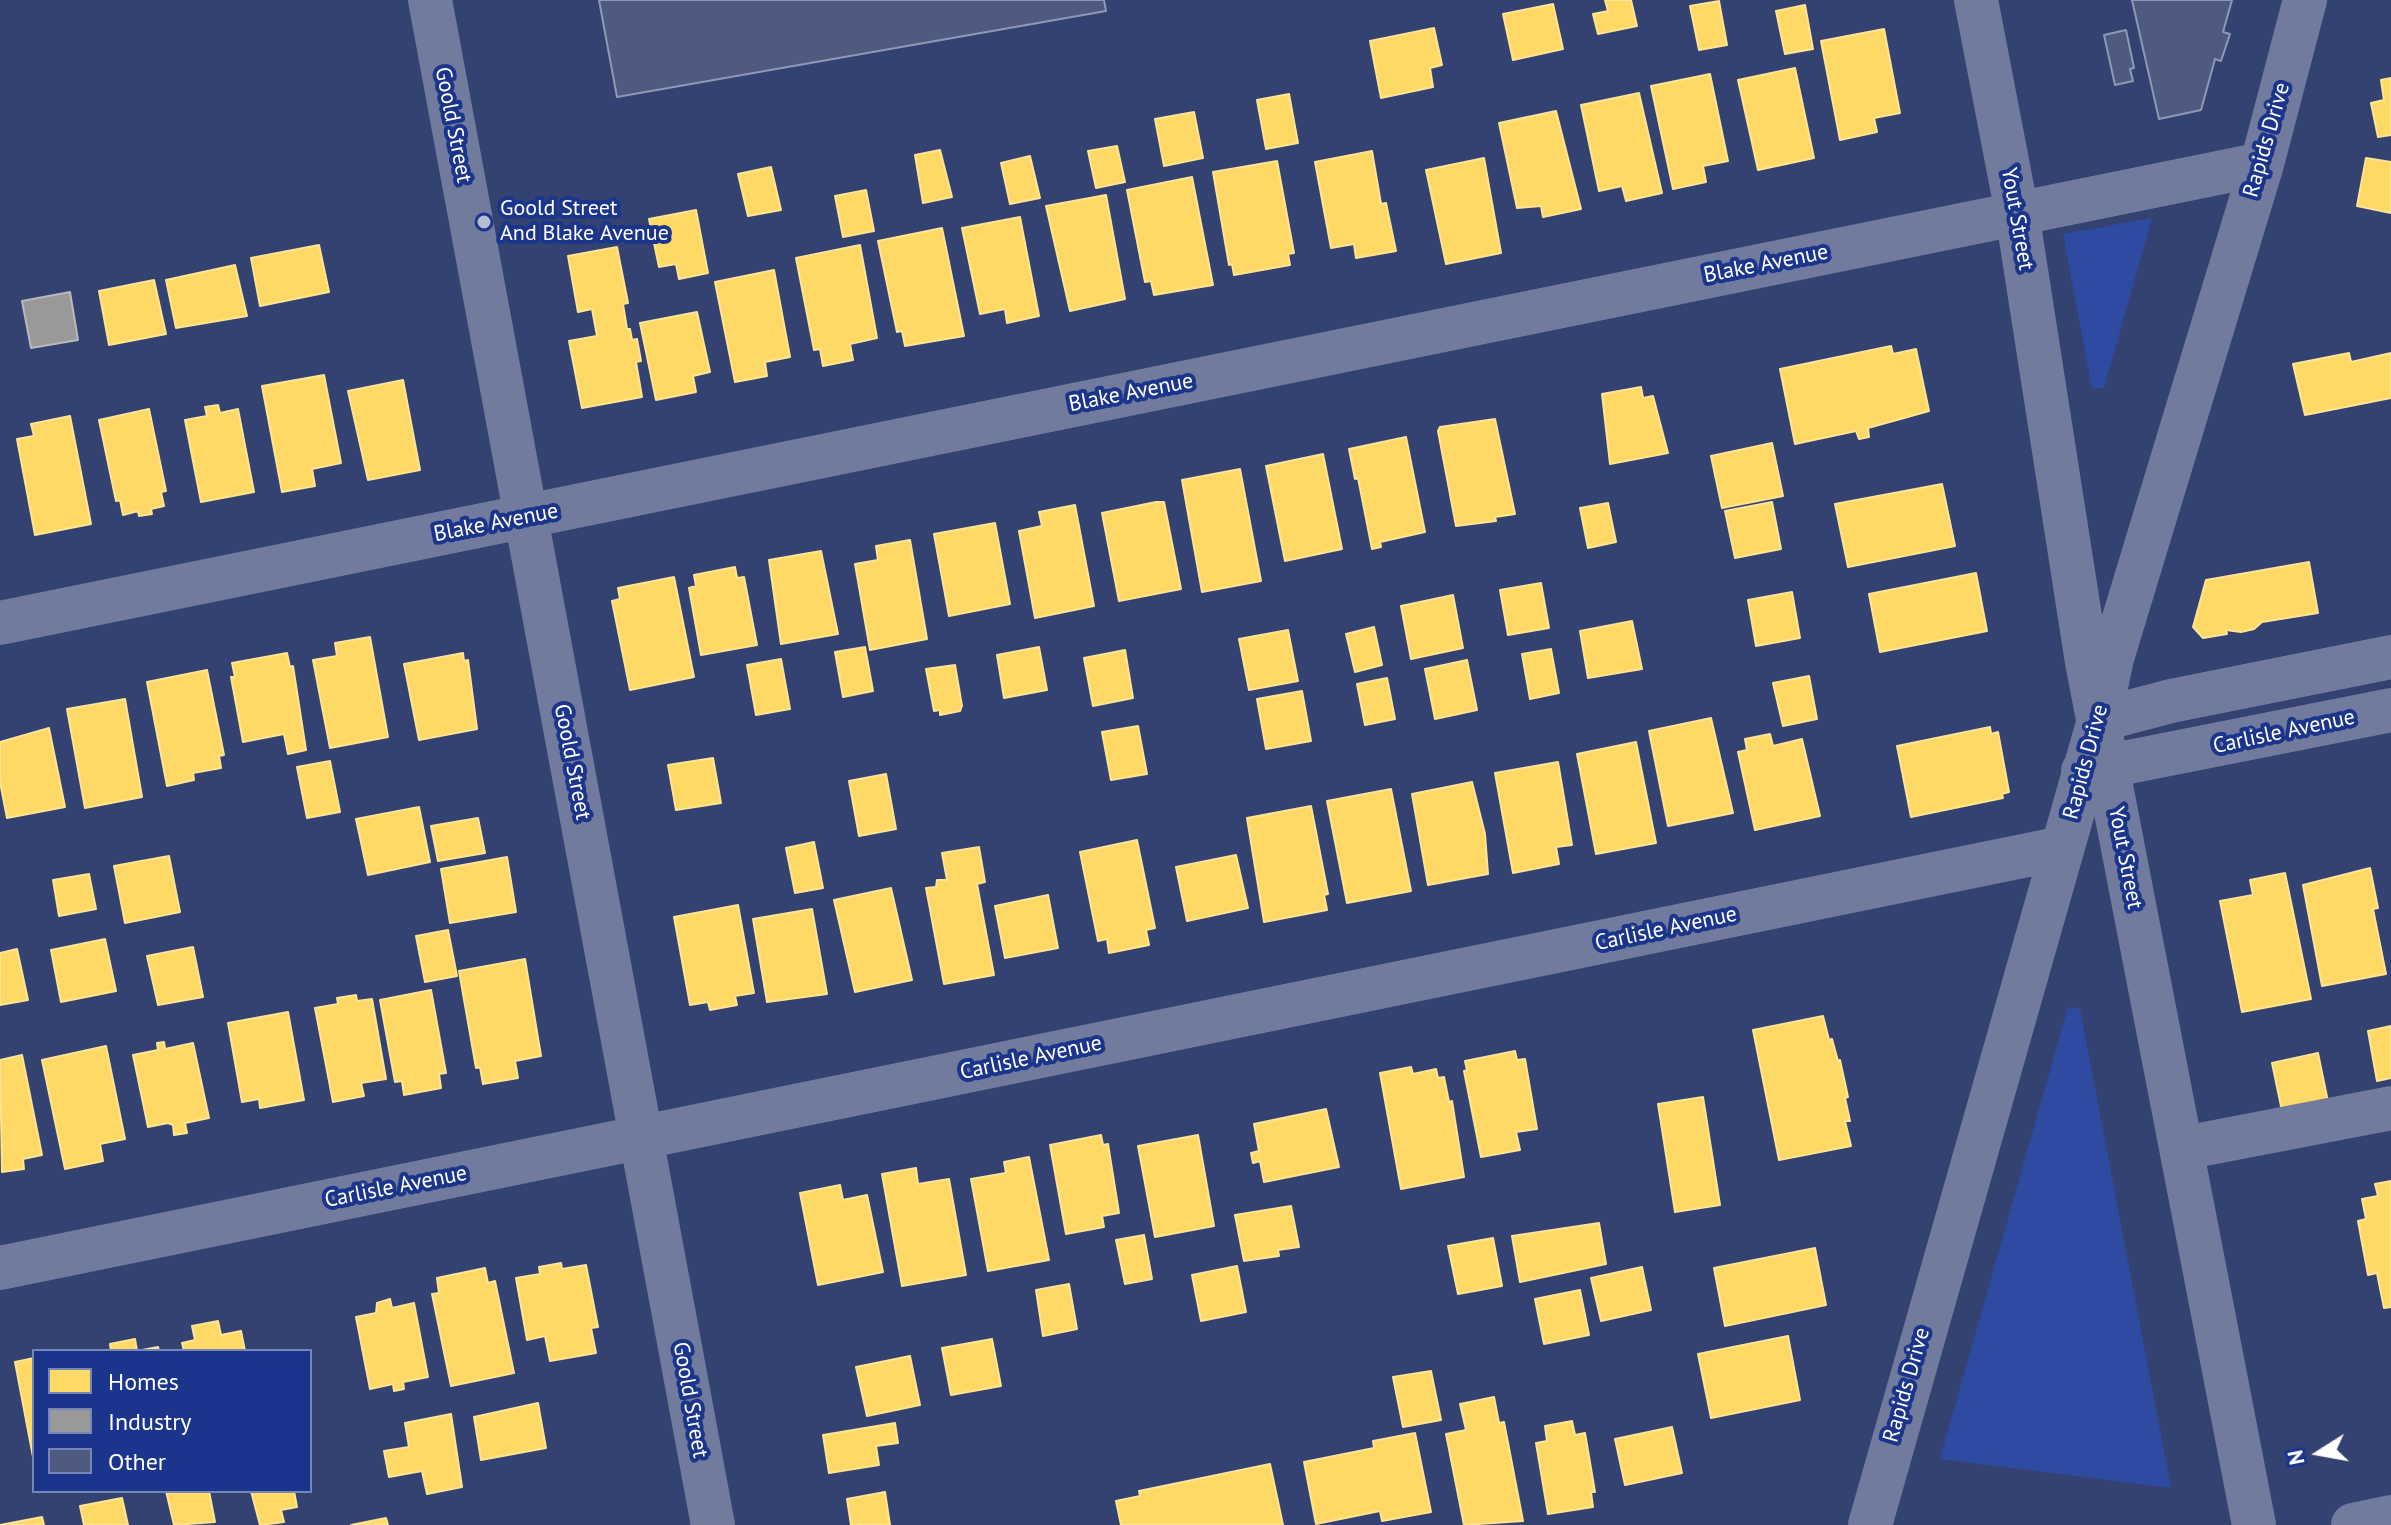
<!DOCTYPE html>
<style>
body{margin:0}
#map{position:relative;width:2391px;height:1525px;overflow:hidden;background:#344271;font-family:"PT Sans",sans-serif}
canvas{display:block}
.legend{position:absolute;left:32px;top:1349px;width:280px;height:144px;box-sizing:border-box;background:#1a358b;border:2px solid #7686b9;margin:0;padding:10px 14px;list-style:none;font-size:24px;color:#fff}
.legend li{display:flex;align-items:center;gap:16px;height:40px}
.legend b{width:40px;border:2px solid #7686b9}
.north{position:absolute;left:2279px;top:1413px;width:80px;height:80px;-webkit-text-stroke:6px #1a358b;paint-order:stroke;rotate:259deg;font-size:22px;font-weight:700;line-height:32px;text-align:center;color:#fff}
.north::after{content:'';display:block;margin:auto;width:28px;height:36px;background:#fff;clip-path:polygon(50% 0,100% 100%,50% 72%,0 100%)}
</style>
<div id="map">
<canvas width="2391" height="1525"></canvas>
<ul class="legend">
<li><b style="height:22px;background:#ffd966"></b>Homes</li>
<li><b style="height:22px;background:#999"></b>Industry</li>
<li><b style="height:22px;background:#4e5a80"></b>Other</li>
</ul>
<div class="north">N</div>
</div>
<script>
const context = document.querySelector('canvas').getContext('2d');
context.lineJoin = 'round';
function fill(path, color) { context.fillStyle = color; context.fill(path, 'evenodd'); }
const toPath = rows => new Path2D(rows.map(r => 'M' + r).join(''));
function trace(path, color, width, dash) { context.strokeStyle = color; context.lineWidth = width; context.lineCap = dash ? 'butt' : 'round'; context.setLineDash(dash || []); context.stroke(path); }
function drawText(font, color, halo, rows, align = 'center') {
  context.font = font + ' "PT Sans",sans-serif'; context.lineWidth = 8; context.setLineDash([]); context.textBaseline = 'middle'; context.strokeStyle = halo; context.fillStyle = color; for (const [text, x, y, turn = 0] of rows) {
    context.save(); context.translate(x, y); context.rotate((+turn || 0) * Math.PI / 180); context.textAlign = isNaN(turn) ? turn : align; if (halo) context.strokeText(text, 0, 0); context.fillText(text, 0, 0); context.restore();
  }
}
fill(toPath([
 [2152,218,2104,388,2092,389,2063,234],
 [2068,1007,2080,1009,2171,1488,1940,1459]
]), '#2e4ba1');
const homes = toPath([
 [1605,0,1631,0,1637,26,1598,34,1593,14,1608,11,1605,0],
 [1719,1,1727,45,1699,50,1690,6,1719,1],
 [1553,4,1563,49,1513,60,1503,14,1553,4],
 [1805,5,1813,49,1785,54,1776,11,1805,5],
 [1434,28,1442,65,1430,68,1433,87,1381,98,1370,41,1434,28],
 [1884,29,1900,113,1874,118,1877,132,1840,140,1821,41,1884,29],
 [1795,68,1814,158,1758,170,1738,80,1795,68],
 [1710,74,1728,161,1703,166,1706,182,1673,189,1651,86,1710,74],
 [2391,78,2391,135,2378,137,2371,103,2384,100,2381,80,2391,78],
 [1639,93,1662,193,1626,201,1622,186,1599,191,1581,105,1639,93],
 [1289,94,1298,143,1266,149,1257,100,1289,94],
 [1556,111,1581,209,1543,217,1541,206,1517,208,1499,123,1556,111],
 [1194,112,1203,158,1164,166,1155,119,1194,112],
 [1117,146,1125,182,1096,188,1088,151,1117,146],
 [940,150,952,197,923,203,915,155,940,150],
 [1372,151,1381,204,1386,203,1396,251,1356,258,1354,244,1331,248,1315,162,1372,151],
 [1030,156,1040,198,1010,204,1001,163,1030,156],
 [1484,158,1501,253,1446,264,1426,170,1484,158],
 [2366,158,2391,162,2391,213,2357,206,2366,158],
 [1277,161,1294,253,1288,254,1290,265,1234,275,1232,264,1229,265,1213,172,1277,161],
 [771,167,781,210,748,216,738,174,771,167],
 [1192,177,1213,285,1154,295,1151,281,1145,282,1127,190,1192,177],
 [866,190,874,231,843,237,835,196,866,190],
 [1106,195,1125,299,1070,311,1046,206,1106,195],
 [696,210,708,273,679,279,676,264,659,267,649,219,696,210],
 [1020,217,1039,316,1007,323,1005,309,980,314,962,228,1020,217],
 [942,228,964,336,905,346,902,331,897,332,878,241,942,228],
 [319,245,329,292,260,306,251,258,319,245],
 [860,245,877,338,850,344,853,360,823,366,820,349,814,350,796,258,860,245],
 [617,247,628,303,623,304,627,329,630,329,632,340,637,339,641,361,636,362,642,397,582,408,569,341,597,336,592,309,578,312,568,256,617,247],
 [235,265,247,316,176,328,166,280,235,265],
 [774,270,790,357,765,362,767,376,735,382,715,282,774,270],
 [154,280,166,334,109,345,99,291,154,280],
 [697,312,710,372,693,376,696,392,656,400,640,323,697,312],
 [1891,346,1893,354,1916,349,1929,411,1868,428,1869,437,1859,439,1856,431,1795,444,1780,369,1891,346],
 [2349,353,2351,362,2391,353,2391,398,2305,415,2293,364,2349,353],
 [324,375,341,463,312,469,315,486,282,492,262,386,324,375],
 [403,380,420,470,368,480,348,391,403,380],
 [1641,387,1643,398,1653,396,1668,453,1610,464,1602,394,1641,387],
 [218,405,220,413,238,409,254,492,201,502,185,420,207,416,205,407,218,405],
 [149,409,166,491,161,492,164,506,151,509,152,514,139,516,138,511,123,515,120,500,116,501,99,420,149,409],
 [70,416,91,524,35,535,17,439,34,436,31,424,70,416],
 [1495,419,1515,514,1495,517,1496,521,1456,526,1438,431,1440,427,1495,419],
 [1406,437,1425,532,1380,542,1381,547,1372,549,1358,478,1355,479,1349,449,1406,437],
 [1772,443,1783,496,1722,508,1711,456,1772,443],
 [1323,454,1342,549,1285,561,1266,466,1323,454],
 [1240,469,1261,581,1202,592,1182,480,1240,469],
 [1942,484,1955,546,1848,567,1835,504,1942,484],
 [1156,502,1164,502,1181,589,1119,601,1102,513,1156,502],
 [1772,502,1781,549,1735,558,1725,511,1772,502],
 [1608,503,1616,542,1588,548,1580,508,1608,503],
 [1075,505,1094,606,1035,618,1019,531,1042,526,1039,512,1075,505],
 [995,523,1010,604,949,616,934,534,995,523],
 [910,540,927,639,870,650,855,564,878,560,876,546,910,540],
 [821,551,838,634,781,644,769,560,821,551],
 [2309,562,2318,613,2262,622,2254,629,2241,632,2226,630,2227,634,2203,638,2193,627,2206,580,2309,562],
 [735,567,737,578,744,577,757,645,701,655,689,588,696,586,694,575,735,567],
 [1976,573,1987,631,1880,652,1869,594,1976,573],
 [674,577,694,677,630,690,612,601,620,599,618,588,674,577],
 [1541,583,1549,628,1508,635,1500,590,1541,583],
 [1792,592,1800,638,1756,646,1748,600,1792,592],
 [1453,595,1463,648,1411,659,1401,606,1453,595],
 [1632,621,1642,669,1588,678,1580,631,1632,621],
 [1374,627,1382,665,1355,672,1346,634,1374,627],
 [1288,630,1298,681,1249,690,1239,639,1288,630],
 [370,637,388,737,330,748,313,660,337,656,335,643,370,637],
 [865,647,873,691,843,697,835,652,865,647],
 [1039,647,1047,690,1004,698,997,655,1039,647],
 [1551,649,1559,693,1530,699,1522,654,1551,649],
 [1125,650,1133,698,1093,706,1084,658,1125,650],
 [287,653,290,667,293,666,306,750,288,754,284,734,243,742,231,677,235,677,232,663,287,653],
 [463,653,464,661,468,660,477,729,419,740,404,664,463,653],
 [781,659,790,709,756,715,747,665,781,659],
 [1467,660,1477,710,1435,719,1425,669,1467,660],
 [955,665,962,706,960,711,940,715,940,710,934,711,926,669,955,665],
 [207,670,224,755,219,756,221,768,193,773,194,780,167,786,147,682,207,670],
 [1809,676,1817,719,1783,726,1773,683,1809,676],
 [1387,678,1395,719,1365,725,1357,684,1387,678],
 [1302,691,1311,741,1266,749,1257,699,1302,691],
 [125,699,142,797,85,808,67,709,125,699],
 [1711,718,1733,813,1668,826,1649,731,1711,718],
 [1138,726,1147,774,1111,780,1102,732,1138,726],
 [1990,727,1991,734,1998,732,2009,792,2002,794,2003,798,1911,817,1897,746,1990,727],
 [49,728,65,807,7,818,0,782,0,742,49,728],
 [1770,734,1773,746,1802,739,1820,816,1755,830,1738,752,1747,750,1745,739,1770,734],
 [1636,742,1656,843,1596,854,1577,754,1636,742],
 [713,758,721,803,676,810,668,765,713,758],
 [330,761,340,812,307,818,297,767,330,761],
 [1558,762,1572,845,1556,847,1559,864,1513,873,1495,773,1558,762],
 [886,774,896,829,859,836,849,781,886,774],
 [1472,782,1485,834,1488,874,1428,885,1412,794,1472,782],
 [1391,789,1411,891,1347,903,1327,801,1391,789],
 [1311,806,1328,894,1324,895,1327,910,1264,922,1247,818,1311,806],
 [419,807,430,862,368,875,356,819,419,807],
 [478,818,485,853,438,861,431,826,478,818],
 [1137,840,1155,928,1146,930,1149,945,1109,953,1107,939,1098,941,1080,852,1137,840],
 [814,842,823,888,795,893,786,848,814,842],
 [979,847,985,882,977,884,994,975,944,984,926,888,936,887,937,880,947,880,942,853,979,847],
 [1236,855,1248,908,1187,921,1176,867,1236,855],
 [169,856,180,912,125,923,114,866,169,856],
 [507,857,516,912,450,923,441,869,507,857],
 [2370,868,2378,908,2373,909,2386,974,2322,986,2303,885,2370,868],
 [2285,873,2311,999,2242,1012,2220,901,2253,895,2250,880,2285,873],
 [89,874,96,909,59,916,53,880,89,874],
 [891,888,912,980,855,992,834,900,891,888],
 [1048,895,1058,948,1005,958,995,906,1048,895],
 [738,905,754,993,735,996,737,1005,710,1010,708,1002,690,1005,674,917,738,905],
 [812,909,827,994,767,1002,753,919,812,909],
 [448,930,457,976,425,982,416,936,448,930],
 [105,939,116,991,61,1002,51,950,105,939],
 [193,947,203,997,158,1005,147,956,193,947],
 [17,949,28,1000,0,1005,0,953,17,949],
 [525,959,541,1056,515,1061,518,1078,483,1084,480,1067,476,1068,459,971,525,959],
 [431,990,446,1073,439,1074,441,1088,404,1095,402,1081,395,1082,380,1000,431,990],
 [356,995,357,1001,372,999,386,1079,361,1083,364,1096,333,1102,315,1008,338,1004,337,998,356,995],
 [288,1012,304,1100,260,1108,259,1099,242,1102,228,1023,288,1012],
 [1823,1016,1829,1040,1832,1039,1838,1061,1840,1060,1848,1097,1845,1098,1850,1121,1845,1121,1851,1146,1779,1160,1753,1030,1823,1016],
 [2391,1026,2391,1078,2377,1081,2368,1031,2391,1026],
 [164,1042,165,1049,193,1043,209,1118,185,1123,187,1133,174,1135,173,1125,168,1123,148,1127,133,1055,158,1050,157,1043,164,1042],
 [106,1046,125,1139,100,1144,103,1161,65,1169,42,1060,106,1046],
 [1515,1051,1517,1060,1525,1059,1537,1129,1516,1132,1520,1150,1481,1157,1464,1071,1467,1070,1465,1061,1515,1051],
 [2318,1053,2328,1102,2282,1111,2272,1063,2318,1053],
 [22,1055,42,1155,23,1159,24,1169,2,1172,0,1060,22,1055],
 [1411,1067,1413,1074,1436,1069,1438,1078,1444,1077,1449,1102,1452,1101,1464,1177,1401,1189,1380,1073,1411,1067],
 [1703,1097,1720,1205,1675,1212,1658,1104,1703,1097],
 [1326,1109,1339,1167,1264,1182,1260,1161,1253,1163,1251,1153,1259,1151,1254,1124,1326,1109],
 [1101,1135,1103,1145,1108,1144,1119,1213,1102,1216,1104,1227,1066,1234,1050,1145,1101,1135],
 [1198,1135,1214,1226,1155,1237,1138,1146,1198,1135],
 [1029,1157,1049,1260,988,1271,971,1179,1006,1173,1004,1162,1029,1157],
 [916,1168,918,1184,949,1179,966,1275,902,1286,882,1174,916,1168],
 [2391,1181,2391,1307,2384,1308,2377,1273,2368,1275,2358,1221,2366,1219,2362,1199,2378,1196,2375,1184,2391,1181],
 [840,1185,843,1200,867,1195,883,1272,818,1285,800,1193,840,1185],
 [1291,1206,1299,1247,1278,1250,1279,1256,1244,1261,1235,1215,1291,1206],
 [1599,1223,1606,1264,1520,1282,1512,1236,1599,1223],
 [1144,1235,1152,1279,1125,1284,1116,1240,1144,1235],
 [1493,1238,1502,1286,1458,1294,1448,1246,1493,1238],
 [1815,1248,1826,1305,1725,1326,1714,1268,1815,1248],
 [561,1263,562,1269,586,1265,598,1327,591,1328,596,1353,550,1361,545,1336,527,1340,516,1278,540,1274,539,1267,561,1263],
 [1237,1266,1246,1312,1201,1321,1192,1275,1237,1266],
 [1642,1267,1651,1310,1601,1321,1591,1278,1642,1267],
 [485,1268,488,1283,495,1281,514,1373,451,1386,432,1294,439,1293,437,1278,485,1268],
 [1069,1284,1077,1329,1043,1336,1036,1290,1069,1284],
 [1580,1290,1589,1335,1544,1344,1535,1299,1580,1290],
 [390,1299,392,1308,414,1303,428,1377,403,1382,404,1389,394,1391,393,1384,370,1389,356,1317,376,1313,377,1303,390,1299],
 [218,1321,221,1335,241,1331,245,1351,184,1351,182,1343,195,1340,192,1326,218,1321],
 [1788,1336,1800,1400,1711,1418,1698,1354,1788,1336],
 [135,1339,137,1351,158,1347,159,1351,111,1351,110,1344,135,1339],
 [992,1339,1001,1386,951,1395,942,1348,992,1339],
 [910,1356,920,1405,867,1416,856,1367,910,1356],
 [34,1358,34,1462,15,1362,34,1358],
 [1431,1371,1441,1420,1403,1427,1393,1377,1431,1371],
 [1494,1397,1499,1423,1504,1422,1523,1521,1464,1525,1446,1434,1466,1430,1460,1404,1494,1397],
 [538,1403,546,1448,481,1460,474,1417,538,1403],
 [451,1414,462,1487,427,1494,422,1471,389,1477,384,1451,409,1447,405,1423,451,1414],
 [1572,1421,1575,1435,1585,1433,1595,1492,1591,1492,1593,1507,1548,1514,1536,1443,1547,1441,1545,1426,1572,1421],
 [895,1423,898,1443,876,1446,879,1465,829,1473,823,1435,895,1423],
 [1672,1427,1682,1473,1625,1485,1615,1439,1672,1427],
 [1415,1433,1431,1512,1382,1521,1380,1511,1316,1524,1304,1462,1374,1448,1373,1441,1415,1433],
 [1270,1464,1283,1525,1121,1525,1116,1501,1140,1496,1139,1491,1270,1464],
 [166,1491,209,1491,215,1522,174,1525,166,1491],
 [251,1491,294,1491,297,1507,281,1510,284,1522,260,1525,251,1491],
 [885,1492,890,1525,851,1525,847,1499,885,1492],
 [122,1498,128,1525,84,1525,80,1506,122,1498],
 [42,1517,44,1525,0,1525,42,1517],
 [386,1518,388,1525,351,1525,386,1518]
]);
fill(homes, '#ffd966');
trace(homes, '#ffe494', 2);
const industry = toPath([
 [70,292,78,340,31,348,22,301,70,292]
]);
fill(industry, '#999');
trace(industry, '#b8b8b8', 2);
const building = toPath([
 [599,0,1104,0,1106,11,617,97,599,0],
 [2132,0,2232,0,2223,32,2230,34,2221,61,2215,59,2201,110,2159,119,2132,0],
 [2126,30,2134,68,2130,69,2133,81,2115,85,2104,35,2126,30]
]);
fill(building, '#4e5a80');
trace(building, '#8f98b4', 2);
trace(toPath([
 [430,0,713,1525],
 [1976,0,2017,213,2087,662,2254,1525],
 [0,623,2262,164],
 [2099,720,2171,701,2391,657],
 [2083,771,2391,710],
 [2184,1148,2391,1108],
 [0,1268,2062,848],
 [1870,1525,2099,720,2112,658,2262,164,2305,0],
 [2353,1525,2391,1517]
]), '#707b9d', 44);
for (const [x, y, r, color] of [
 [484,222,8,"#b8bdcd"]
]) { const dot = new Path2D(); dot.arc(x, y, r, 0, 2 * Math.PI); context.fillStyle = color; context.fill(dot); trace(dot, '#1a358b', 3); }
drawText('22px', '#fff', '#1a358b', [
 ["Goold Street",453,125,79],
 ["Rapids Drive",2267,140,-74],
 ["Yout Street",2017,219,80],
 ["Blake Avenue",1766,264,-11],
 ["Blake Avenue",1131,393,-11],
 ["Blake Avenue",496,523,-11],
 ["Carlisle Avenue",2284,732,-12],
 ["Goold Street",572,762,79],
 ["Rapids Drive",2086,762,-75],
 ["Yout Street",2125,858,79],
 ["Carlisle Avenue",1666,929,-12],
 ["Carlisle Avenue",1031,1058,-12],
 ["Carlisle Avenue",396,1187,-11],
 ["Rapids Drive",1907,1385,-74],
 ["Goold Street",690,1400,80]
]);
drawText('22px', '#fff', '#1a358b', [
 ["Goold Street",500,209],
 ["And Blake Avenue",500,234]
], 'left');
</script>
